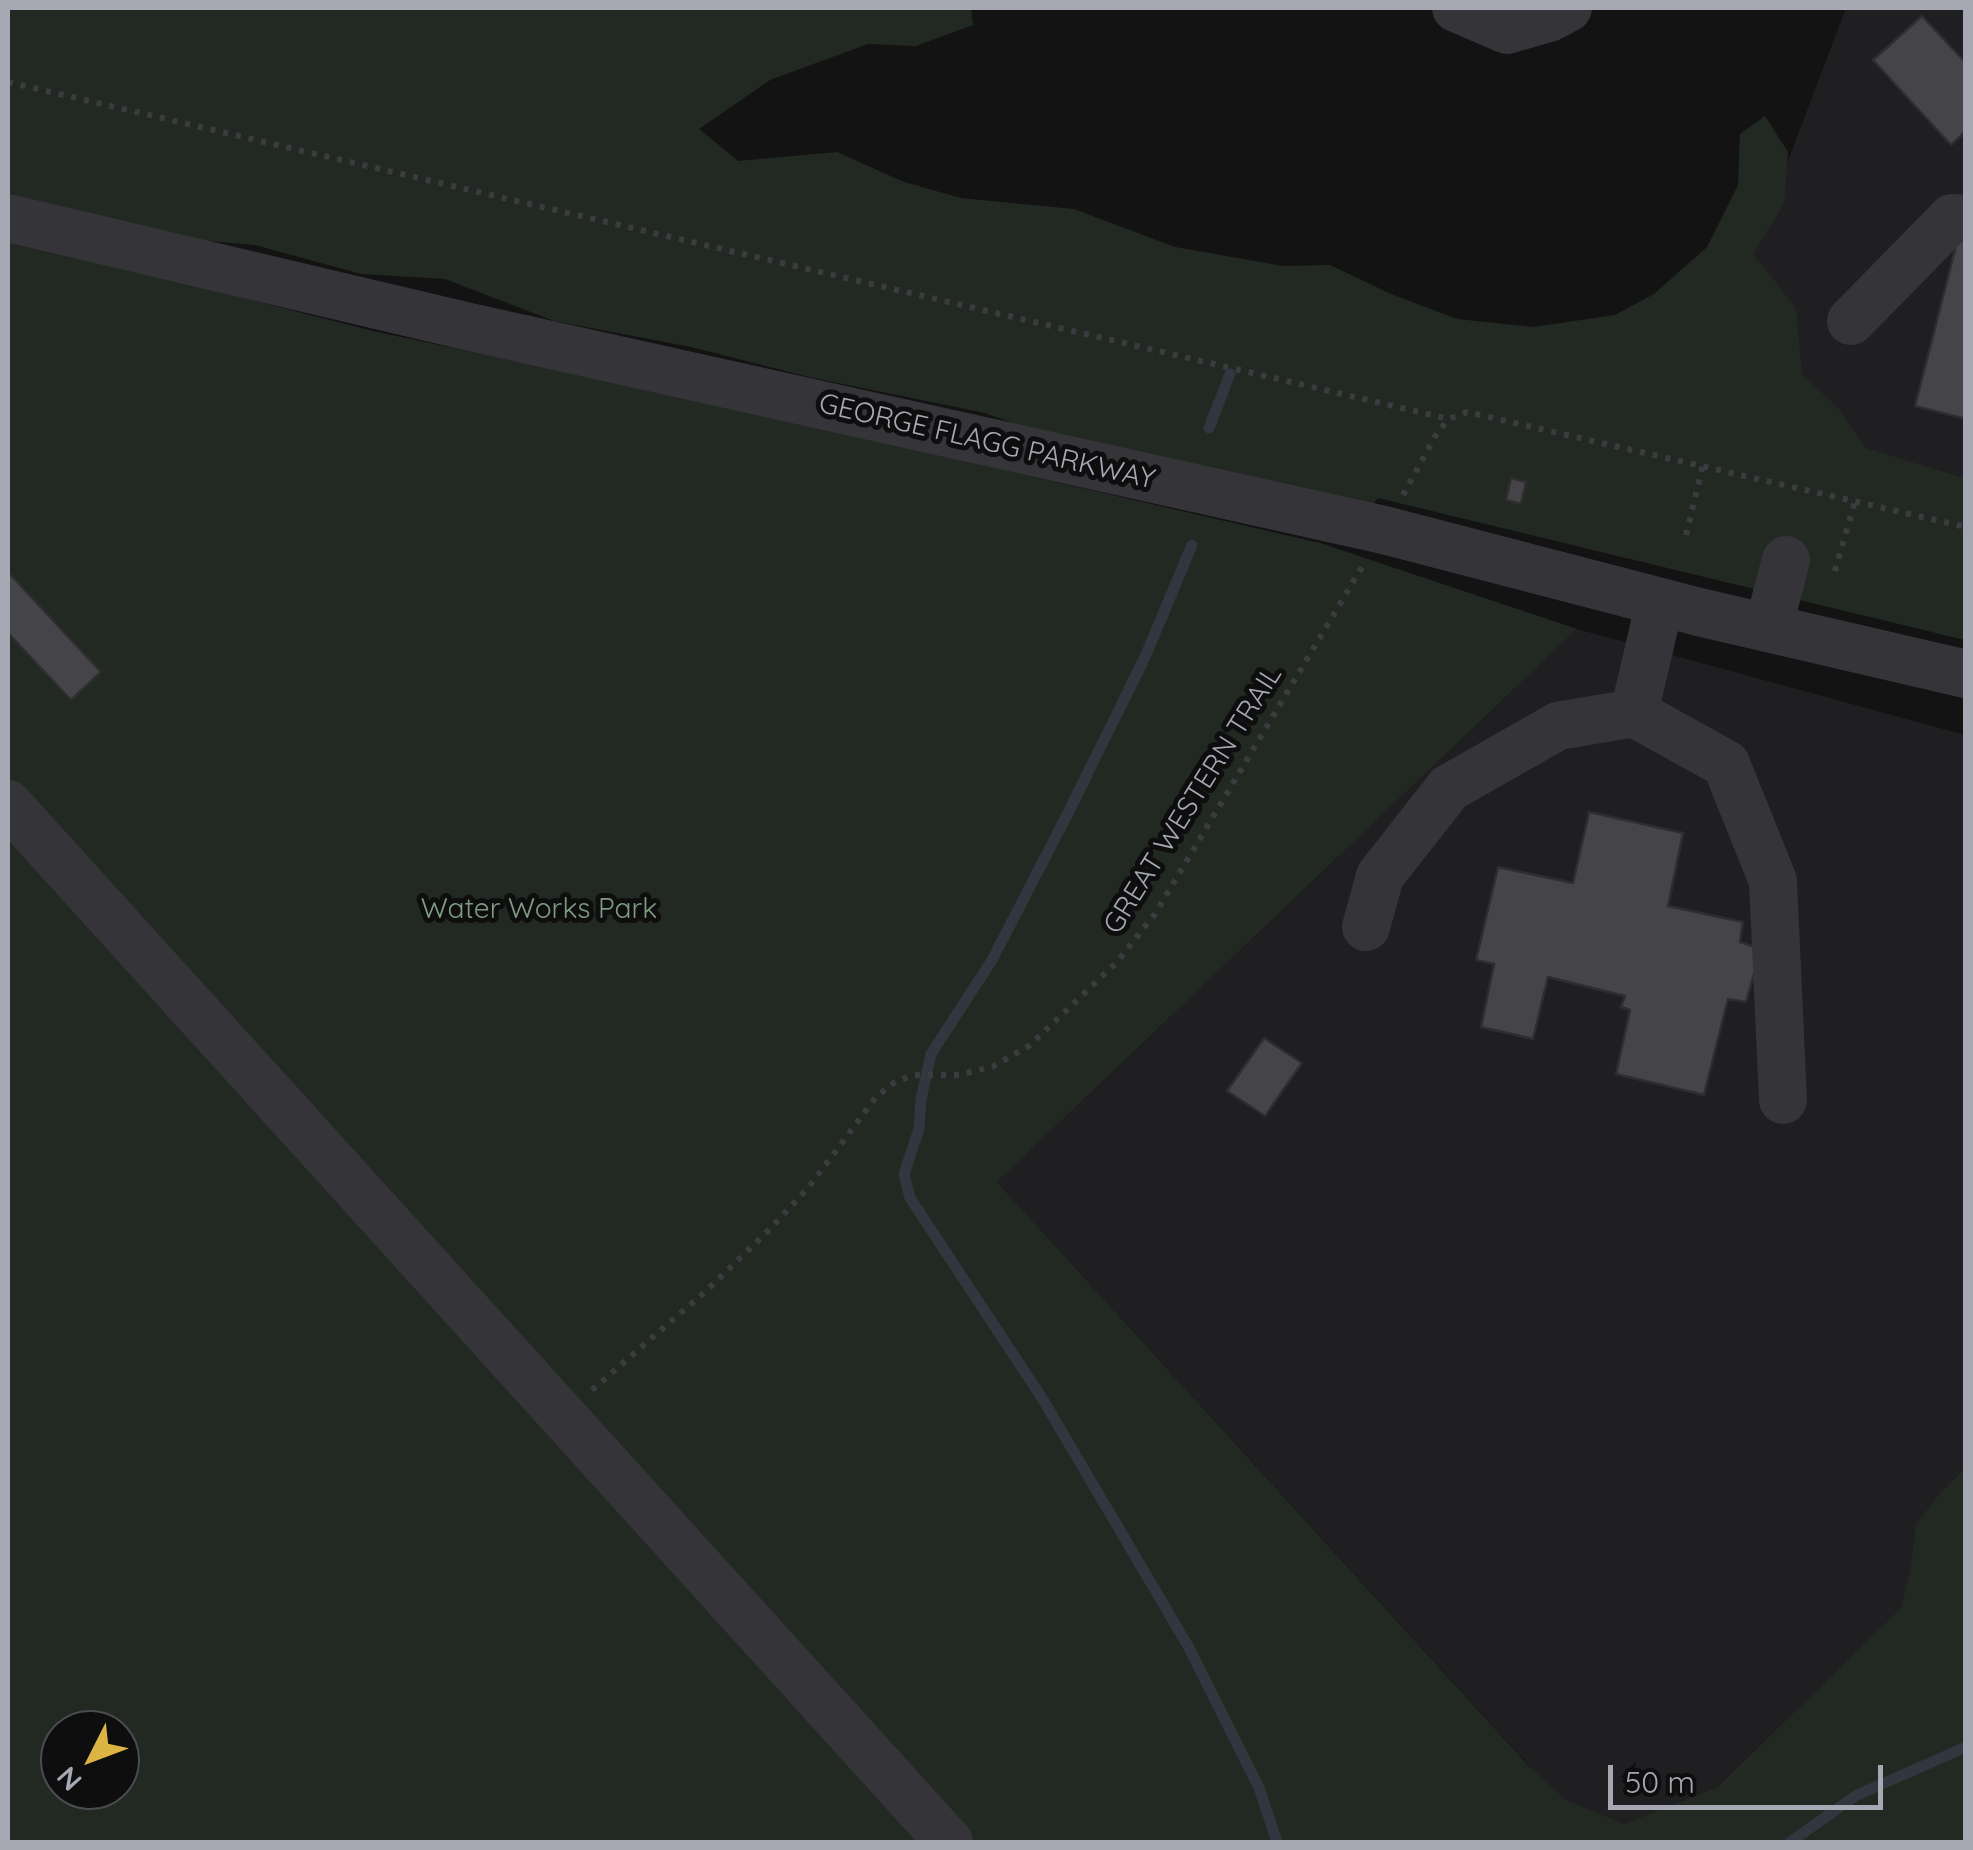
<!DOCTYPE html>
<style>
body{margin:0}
#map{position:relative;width:1973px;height:1850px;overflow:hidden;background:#131314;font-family:Quicksand,sans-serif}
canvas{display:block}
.frame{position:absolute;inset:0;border:10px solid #a6a9b3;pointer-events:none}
.north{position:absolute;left:40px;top:1710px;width:100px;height:100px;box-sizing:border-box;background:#0e0e0f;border:2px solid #4b4c51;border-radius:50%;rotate:228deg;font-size:28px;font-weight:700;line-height:40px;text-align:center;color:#a6a9b3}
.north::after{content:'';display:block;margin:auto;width:35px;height:45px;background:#dcb444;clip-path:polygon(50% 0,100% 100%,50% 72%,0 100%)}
.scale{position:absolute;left:1608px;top:1765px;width:275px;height:45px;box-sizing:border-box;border:5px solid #a6a9b3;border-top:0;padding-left:12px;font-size:30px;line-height:35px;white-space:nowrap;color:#a6a9b3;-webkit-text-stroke:8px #0e0e0f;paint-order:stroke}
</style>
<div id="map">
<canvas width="1973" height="1850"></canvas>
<div class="frame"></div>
<div class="north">N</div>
<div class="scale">50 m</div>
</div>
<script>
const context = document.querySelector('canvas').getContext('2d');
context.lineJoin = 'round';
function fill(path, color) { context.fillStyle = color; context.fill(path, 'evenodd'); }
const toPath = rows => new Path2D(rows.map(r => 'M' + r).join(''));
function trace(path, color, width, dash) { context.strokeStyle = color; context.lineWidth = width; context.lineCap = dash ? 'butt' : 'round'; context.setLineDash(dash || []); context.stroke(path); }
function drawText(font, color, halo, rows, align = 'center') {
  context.font = font + ' Quicksand,sans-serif'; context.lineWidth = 10; context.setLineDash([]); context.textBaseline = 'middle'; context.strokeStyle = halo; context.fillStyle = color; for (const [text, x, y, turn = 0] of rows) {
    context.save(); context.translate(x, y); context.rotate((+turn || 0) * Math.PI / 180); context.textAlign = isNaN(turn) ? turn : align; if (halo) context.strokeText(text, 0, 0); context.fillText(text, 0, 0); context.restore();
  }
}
fill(toPath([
 [1846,8,1965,8,1965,478,1698,398],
 [1577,629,1965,735,1965,1546,1660,1842,1599,1842,997,1182]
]), '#1f1f21');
fill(toPath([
 [8,8,971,8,973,25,916,46,868,44,770,80,699,129,738,161,837,152,904,182,961,198,1074,209,1175,247,1283,266,1330,265,1391,294,1457,319,1533,327,1615,315,1654,294,1707,247,1738,185,1740,134,1765,116,1788,152,1784,204,1753,254,1796,308,1802,374,1838,408,1866,448,1965,478,1965,640,1378,498,1366,512,1081,448,985,413,809,377,691,347,554,321,445,279,361,274,255,245,150,236,8,196],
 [8,238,373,331,723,405,1320,543,1577,629,997,1182,1529,1766,1566,1800,1624,1824,1716,1788,1901,1608,1911,1567,1916,1524,1942,1491,1965,1469,1965,1842,8,1842],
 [60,1730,120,1730,120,1790,60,1790]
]), '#222923');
trace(toPath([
 [1209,428,1230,374],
 [1192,545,1145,657,1067,815,992,960,931,1054,921,1099,919,1129,904,1174,910,1198,1042,1398,1188,1646,1259,1788,1277,1842],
 [1790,1842,1857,1795,1966,1747]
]), '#30373e', 11);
const building = toPath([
 [1922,16,1966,63,1966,131,1951,145,1873,60,1922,16],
 [1958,238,1966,240,1966,419,1915,406,1958,238],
 [1511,478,1526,482,1521,504,1506,500,1511,478],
 [8,572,101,672,71,700,8,633,8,572],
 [1589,812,1683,833,1668,906,1743,922,1740,942,1761,949,1746,1002,1728,999,1704,1095,1616,1074,1630,1010,1621,1007,1625,996,1548,977,1533,1039,1481,1027,1494,964,1476,960,1498,867,1573,883,1589,812],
 [1264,1038,1302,1063,1265,1116,1227,1091,1264,1038]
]);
fill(building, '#454549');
trace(building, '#2e2d30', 2.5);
trace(toPath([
 [8,82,1449,419],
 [1403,495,1437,433,1449,419,1467,412,1966,527],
 [1686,535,1703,465],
 [1835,571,1855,501],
 [592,1390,707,1290,764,1235,809,1187,876,1097,895,1082,914,1075,959,1075,994,1066,1029,1046,1116,963,1155,914,1362,567]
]), '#3b3c40', 6, [5, 8]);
trace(toPath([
 [1456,8,1507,30,1549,18,1568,8],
 [8,218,470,327,1384,530,1699,612,1966,674],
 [1851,321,1952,218,1966,219],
 [1660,602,1634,713,1726,764,1773,881,1783,1100],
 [1768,628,1786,560],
 [8,804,949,1842],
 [1366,927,1380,876,1449,788,1558,726,1634,713]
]), '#353539', 48);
drawText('28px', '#a6a9b3', '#0e0e0f', [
 ["GEORGE FLAGG PARKWAY",987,442,13],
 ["GREAT WESTERN TRAIL",1193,800,-58]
]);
drawText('28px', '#7f9c83', '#0e0e0f', [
 ["Water Works Park",539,910]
]);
</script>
